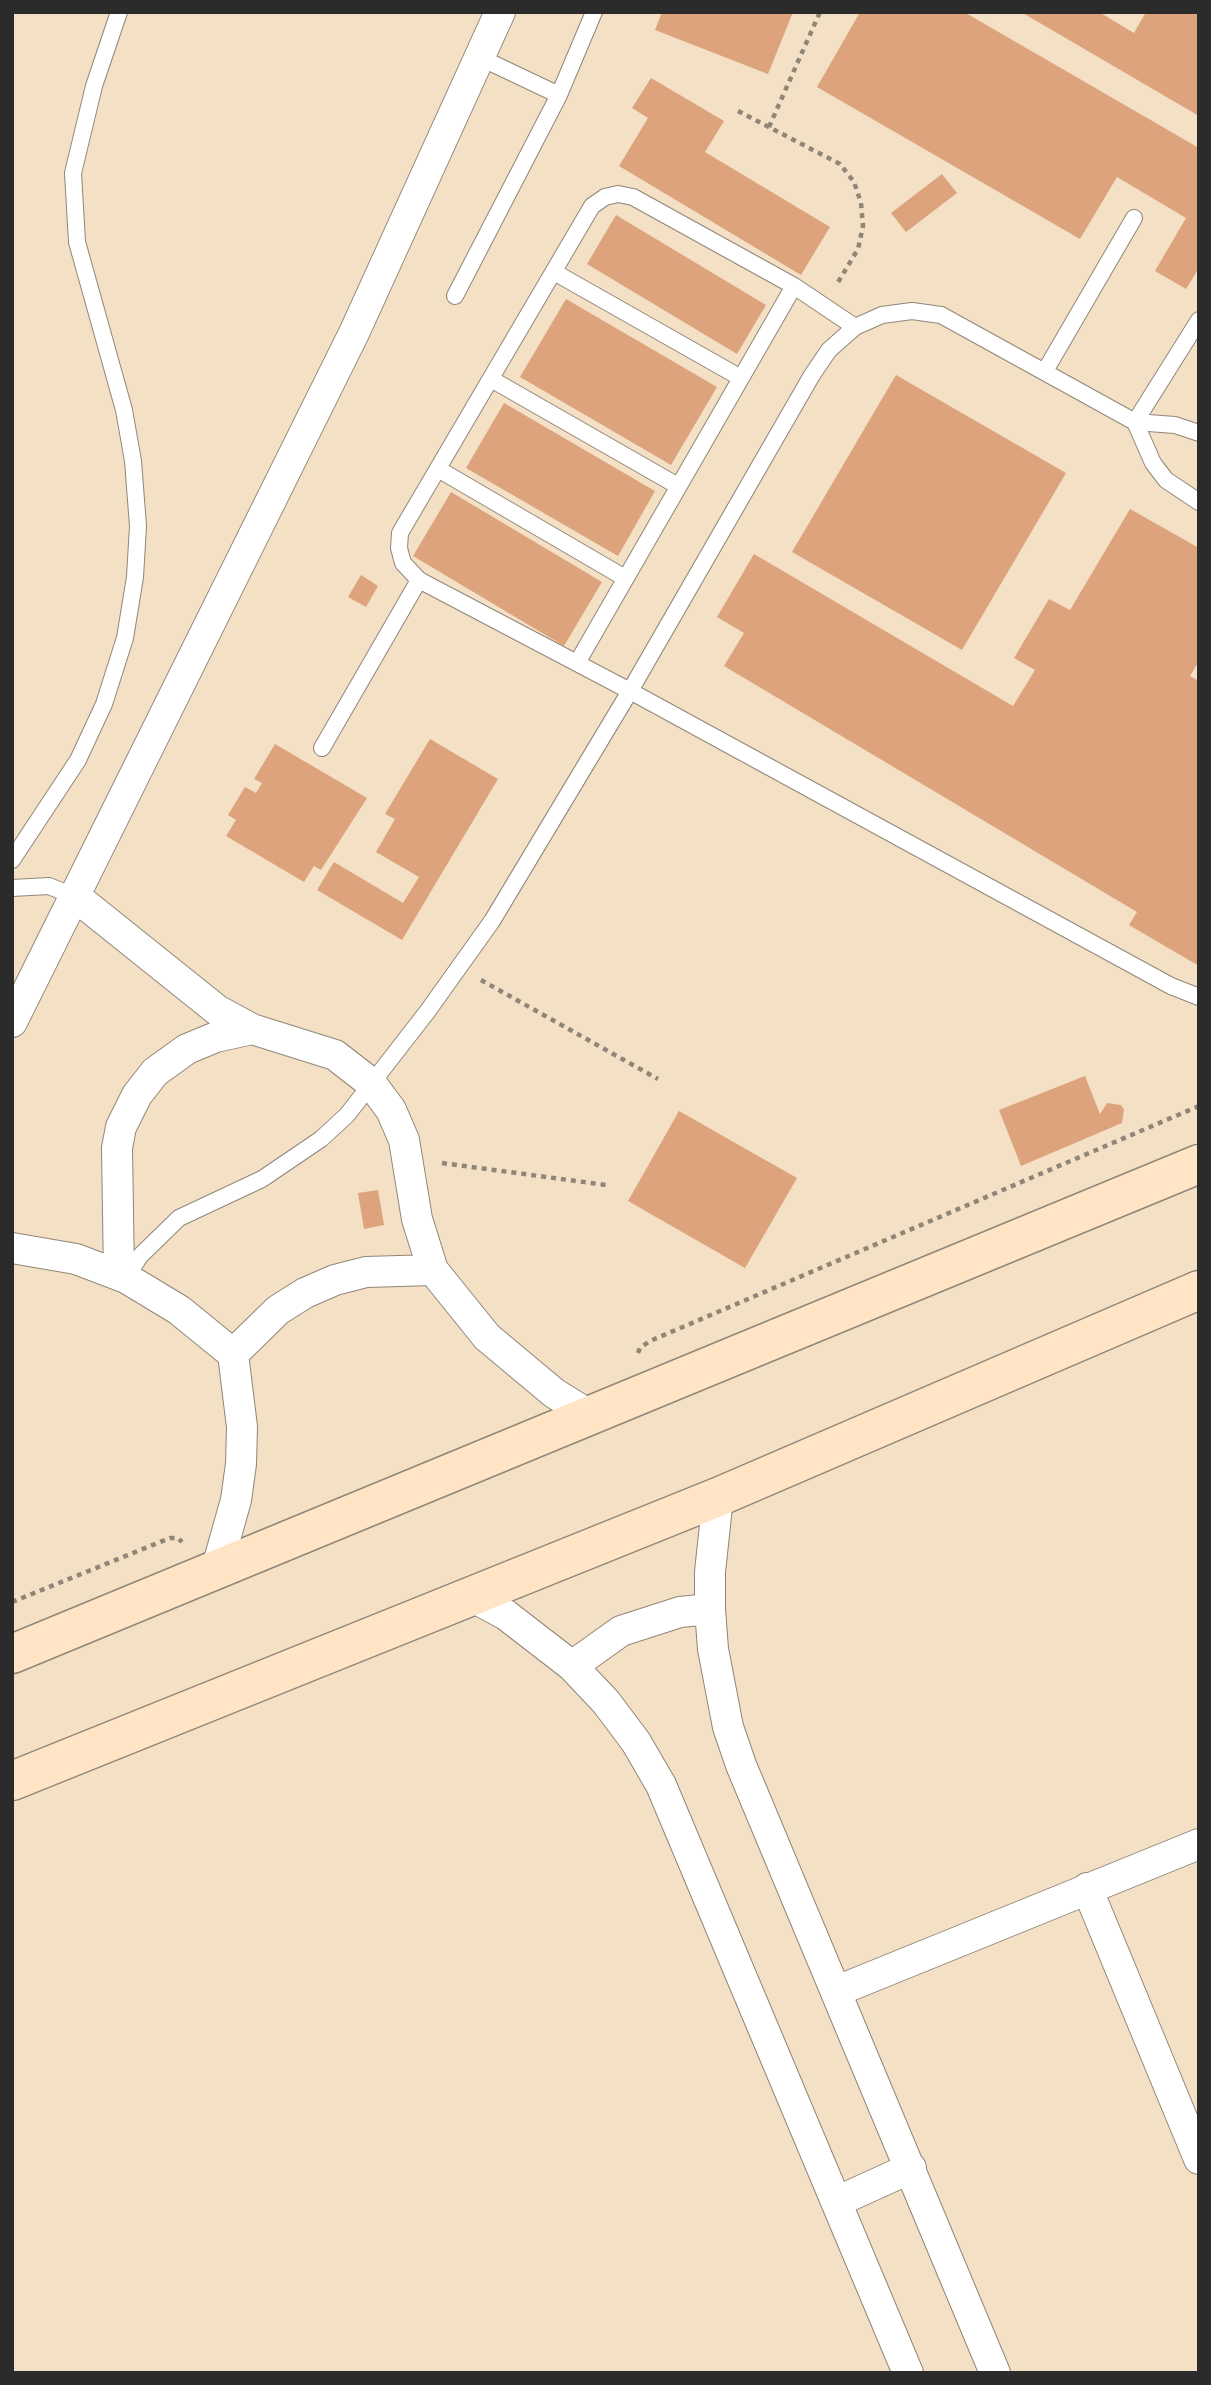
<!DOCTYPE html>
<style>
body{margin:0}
#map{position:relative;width:1211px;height:2385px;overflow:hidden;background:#f4e0c5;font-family:"IM FELL English",serif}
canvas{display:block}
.frame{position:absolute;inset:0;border:14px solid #2b2b2b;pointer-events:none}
</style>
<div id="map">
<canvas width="1211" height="2385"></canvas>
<div class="frame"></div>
</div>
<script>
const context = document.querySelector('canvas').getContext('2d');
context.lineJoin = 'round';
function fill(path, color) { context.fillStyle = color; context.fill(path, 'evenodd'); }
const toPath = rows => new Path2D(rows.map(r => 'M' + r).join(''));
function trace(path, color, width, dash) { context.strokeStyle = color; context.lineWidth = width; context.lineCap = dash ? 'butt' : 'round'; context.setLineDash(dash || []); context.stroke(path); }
fill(toPath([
 [662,12,793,12,768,74,655,30],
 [860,12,964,12,1199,148,1199,268,1186,289,1155,271,1186,218,1117,177,1080,239,817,87],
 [1021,12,1099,12,1134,33,1146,12,1199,12,1199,116],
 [651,78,724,121,705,152,830,227,801,275,619,166,648,118,632,108],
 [942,174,957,193,906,232,891,213],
 [616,215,766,305,737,354,587,264],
 [566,299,717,387,671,465,520,377],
 [896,375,1066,473,962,650,792,552],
 [504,403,655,491,618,556,466,468],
 [451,492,602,582,564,646,413,556],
 [1130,509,1199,548,1199,661,1190,676,1199,681,1199,966,1129,925,1137,912,724,666,744,633,717,617,754,554,1013,706,1035,670,1014,658,1049,599,1070,610],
 [361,575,378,586,366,607,348,597],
 [430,739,498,779,402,940,317,890,334,862,403,903,419,877,376,852,395,819,385,814],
 [275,744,367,798,321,870,314,866,304,882,226,836,236,820,228,815,245,787,256,793,262,783,254,779],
 [1085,1076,1100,1114,1107,1103,1121,1105,1124,1110,1122,1123,1021,1166,999,1110],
 [679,1111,797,1178,745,1268,628,1201],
 [378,1190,384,1225,364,1229,358,1193]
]), '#dca37c');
const lane = toPath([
 [481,58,559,95],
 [554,272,741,378],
 [455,296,559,95,594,12],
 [855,327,794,286,633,197,618,194,605,197,592,206,400,533,399,548,403,563,419,580,630,691,1171,986,1199,997],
 [1045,371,1134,218],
 [491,379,678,486],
 [1135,422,1199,320],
 [1135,422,1153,463,1166,480,1199,502],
 [438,469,625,578],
 [577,663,794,286],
 [322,748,419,580],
 [12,860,78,760,104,704,125,638,135,577,138,526,133,461,124,410,77,242,73,173,94,86,119,12],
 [12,888,49,886,76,897],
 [126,1278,140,1256,179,1218,262,1179,321,1139,347,1115,427,1012,492,921,630,691,812,375,829,350,855,327,882,315,912,311,941,315,1135,422,1175,425,1199,433]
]);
const street = toPath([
 [76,897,217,1010,252,1029,335,1055,371,1083,391,1110,404,1140,417,1219,433,1270,487,1337,554,1393,591,1416],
 [12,1022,354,333,500,12],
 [12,1248,76,1259,126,1278,179,1310,233,1354,242,1427,241,1464,236,1500,216,1571],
 [119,1275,117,1148,121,1127,137,1095,155,1072,187,1049,216,1037,252,1029],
 [233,1354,278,1310,305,1293,335,1280,366,1272,433,1270],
 [718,1497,710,1572,710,1609,713,1649,728,1727,741,1765,995,2373],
 [469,1595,506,1615,572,1666,606,1702,636,1742,661,1785,908,2373],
 [572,1666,621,1631,680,1612,710,1609],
 [1087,1888,1199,2159],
 [837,1991,1199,1844],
 [836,2202,911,2168]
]);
const secondary = toPath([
 [12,1654,1199,1164],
 [12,1781,718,1497,1199,1290]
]);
trace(lane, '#908678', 18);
trace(street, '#908678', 32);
trace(secondary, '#908678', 41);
trace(toPath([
 [738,111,840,164,854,182,861,203,863,226,858,249,837,284],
 [769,127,820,12],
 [481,980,658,1079],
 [442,1163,606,1185],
 [638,1353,640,1348,650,1341,1199,1106],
 [12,1602,170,1538,178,1538,182,1542]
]), '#908678', 4.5, [5, 5]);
trace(lane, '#fff', 16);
trace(street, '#fff', 30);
trace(secondary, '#ffe4c6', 38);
</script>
